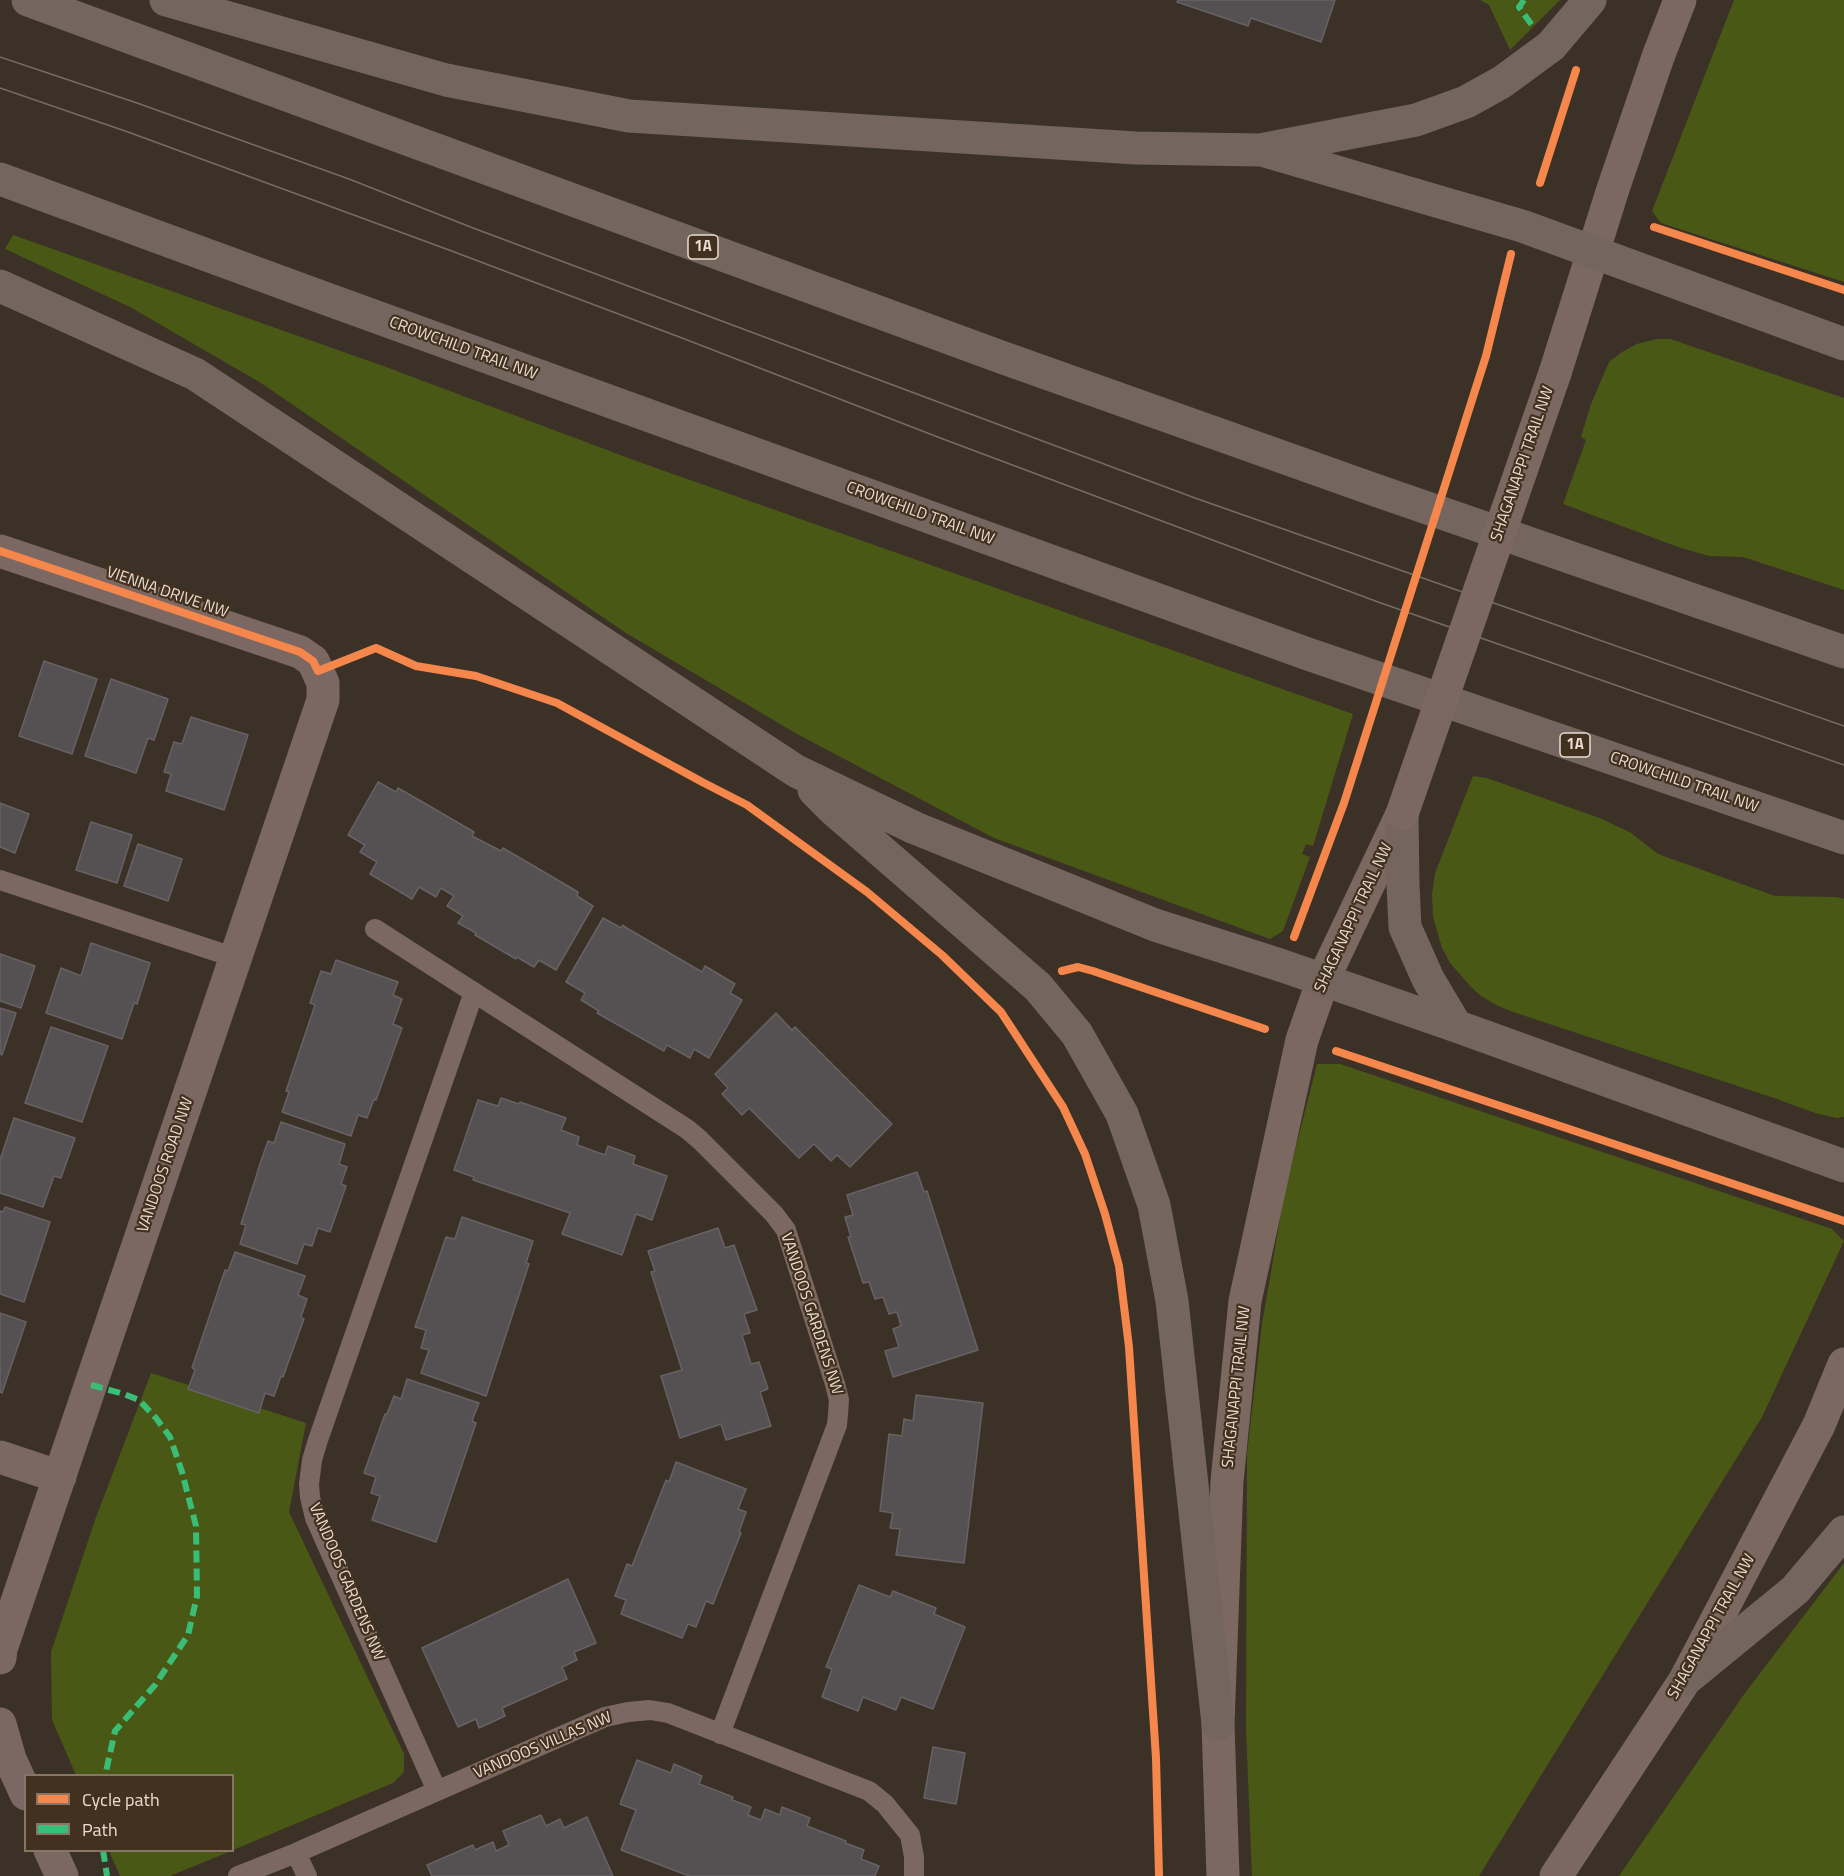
<!DOCTYPE html>
<style>
body{margin:0}
#map{position:relative;width:1844px;height:1876px;overflow:hidden;background:#3b3127;font-family:"Titillium Web",sans-serif}
canvas{display:block}
.legend{position:absolute;left:24px;top:1774px;width:210px;height:78px;box-sizing:border-box;background:#43311f;border:2px solid #857667;margin:0;padding:8px 10px;list-style:none;font-size:18px;color:#e9ddd3}
.legend li{display:flex;align-items:center;gap:12px;height:30px}
.legend b{width:30px;border:2px solid #857667}
</style>
<div id="map">
<canvas width="1844" height="1876"></canvas>
<ul class="legend">
<li><b style="height:8px;background:#f5874c"></b>Cycle path</li>
<li><b style="height:8px;background:#3abd76"></b>Path</li>
</ul>
</div>
<script>
const context = document.querySelector('canvas').getContext('2d');
context.lineJoin = 'round';
function fill(path, color) { context.fillStyle = color; context.fill(path, 'evenodd'); }
const toPath = rows => new Path2D(rows.map(r => 'M' + r).join(''));
function trace(path, color, width, dash) { context.strokeStyle = color; context.lineWidth = width; context.lineCap = dash ? 'butt' : 'round'; context.setLineDash(dash || []); context.stroke(path); }
function drawText(font, color, halo, rows, align = 'center') {
  context.font = font + ' "Titillium Web",sans-serif'; context.lineWidth = 4.5; context.setLineDash([]); context.textBaseline = 'middle'; context.strokeStyle = halo; context.fillStyle = color; for (const [text, x, y, turn = 0] of rows) {
    context.save(); context.translate(x, y); context.rotate((+turn || 0) * Math.PI / 180); context.textAlign = isNaN(turn) ? turn : align; if (halo) context.strokeText(text, 0, 0); context.fillText(text, 0, 0); context.restore();
  }
}
fill(toPath([
 [1480,0,1560,0,1510,50,1489,5],
 [1734,0,1844,0,1844,282,1661,223,1652,211],
 [13,235,386,367,639,462,1353,714,1313,846,1306,844,1302,854,1310,857,1283,931,1270,939,994,838,797,734,626,633,261,383,130,307,5,249],
 [1657,339,1670,339,1844,398,1844,590,1743,557,1709,556,1678,547,1563,504,1586,440,1581,437,1591,404,1609,362,1622,352,1637,344],
 [1473,776,1487,778,1602,819,1631,833,1658,854,1775,896,1836,897,1844,899,1844,1117,1837,1118,1815,1113,1774,1098,1516,1013,1498,1006,1481,996,1471,987,1450,963,1442,948,1433,916,1432,894,1435,873],
 [1317,1064,1340,1064,1832,1229,1844,1241,1762,1417,1479,1876,1252,1876,1246,1729,1247,1453,1262,1324,1285,1190],
 [151,1373,306,1423,289,1512,404,1754,404,1772,393,1783,233,1850,232,1776,76,1775,52,1720,51,1652,95,1520],
 [1844,1563,1844,1876,1619,1876,1745,1693],
 [109,1851,231,1851,170,1876,120,1876]
]), '#4a5815');
const building = toPath([
 [1178,0,1335,0,1321,42,1251,18,1248,26,1177,2,1178,0],
 [44,661,97,679,72,754,19,736,44,661],
 [111,679,168,699,154,740,148,738,136,773,85,756,111,679],
 [191,717,248,735,224,810,166,791,171,774,164,772,174,742,182,744,191,717],
 [378,782,396,792,398,788,419,800,474,832,472,836,501,851,503,848,578,892,577,896,593,906,556,970,539,960,534,967,517,957,516,959,475,935,476,933,458,923,463,916,447,906,454,896,441,888,436,897,419,887,412,899,370,874,377,862,360,852,365,845,348,835,378,782],
 [0,803,29,814,15,853,0,847,0,803],
 [91,822,132,835,117,883,76,870,91,822],
 [138,844,182,859,168,901,124,886,138,844],
 [603,918,621,928,623,925,625,927,702,972,705,966,735,984,730,993,742,1000,709,1058,694,1049,690,1058,667,1045,664,1051,597,1013,599,1011,581,1000,585,993,566,982,603,918],
 [91,943,150,963,137,1004,134,1003,122,1039,46,1013,61,968,81,976,91,943],
 [0,954,35,966,21,1008,0,1001,0,954],
 [336,960,398,982,393,995,402,999,393,1024,402,1028,376,1100,374,1099,367,1118,358,1115,351,1136,282,1112,289,1092,286,1091,315,1005,310,1003,321,971,331,974,336,960],
 [0,1008,16,1013,2,1055,0,1054,0,1008],
 [776,1013,792,1030,795,1027,892,1124,850,1167,837,1155,831,1161,814,1144,799,1158,749,1108,742,1115,722,1094,728,1088,715,1074,776,1013],
 [51,1027,108,1046,82,1122,25,1103,51,1027],
 [501,1098,519,1104,520,1102,566,1118,561,1130,579,1137,577,1145,605,1155,608,1146,635,1156,633,1164,667,1176,652,1220,636,1214,622,1255,562,1234,570,1213,473,1180,474,1177,454,1170,478,1100,498,1106,501,1098],
 [14,1118,75,1138,61,1178,54,1176,43,1207,0,1193,0,1160,14,1118],
 [281,1122,345,1144,339,1164,347,1167,341,1184,346,1186,330,1232,318,1228,312,1246,304,1244,297,1264,240,1244,246,1225,241,1224,261,1161,268,1141,274,1143,281,1122],
 [917,1172,924,1192,927,1191,978,1350,893,1377,885,1351,899,1347,893,1329,901,1326,897,1312,889,1314,883,1297,875,1299,869,1282,863,1283,848,1237,851,1237,845,1217,853,1215,847,1195,917,1172],
 [5,1207,50,1222,24,1302,0,1294,0,1211,3,1212,5,1207],
 [462,1217,533,1241,526,1263,529,1264,486,1396,421,1373,429,1350,421,1348,426,1330,415,1327,446,1237,455,1239,462,1217],
 [718,1228,725,1248,734,1245,757,1310,744,1314,750,1333,742,1335,751,1364,759,1362,768,1389,760,1392,771,1426,726,1440,721,1424,680,1438,661,1376,682,1370,651,1272,655,1271,648,1251,718,1228],
 [235,1252,305,1276,298,1295,307,1299,301,1317,304,1319,283,1377,281,1376,274,1396,265,1393,259,1413,188,1389,195,1370,192,1368,193,1365,225,1270,228,1271,235,1252],
 [0,1313,26,1322,2,1393,0,1392,0,1313],
 [407,1379,479,1403,472,1421,476,1423,436,1542,372,1520,380,1496,371,1493,376,1477,364,1473,385,1414,387,1414,394,1396,401,1399,407,1379],
 [916,1395,983,1403,964,1563,896,1555,900,1529,890,1528,893,1513,880,1511,889,1434,902,1436,904,1419,913,1421,916,1395],
 [676,1462,746,1489,738,1509,746,1512,739,1532,741,1533,713,1604,706,1601,696,1627,688,1624,682,1638,621,1614,626,1600,615,1596,627,1564,632,1566,666,1480,669,1482,676,1462],
 [568,1579,596,1643,574,1652,577,1660,562,1667,567,1679,502,1708,505,1716,479,1728,476,1719,458,1727,422,1648,568,1579],
 [859,1585,890,1597,893,1591,936,1608,934,1614,965,1627,933,1709,901,1697,896,1710,863,1697,858,1711,822,1697,832,1669,826,1667,859,1585],
 [933,1747,965,1753,956,1804,924,1798,933,1747],
 [637,1760,671,1773,674,1764,702,1776,699,1784,733,1797,732,1800,751,1807,748,1815,761,1820,765,1809,780,1815,782,1807,810,1818,807,1826,846,1841,845,1843,864,1850,861,1859,879,1866,875,1876,689,1876,621,1850,636,1810,620,1804,637,1760],
 [541,1815,546,1826,560,1819,564,1828,587,1817,613,1876,432,1876,427,1865,473,1845,475,1850,493,1842,496,1851,509,1845,503,1831,541,1815]
]);
fill(building, '#555051');
trace(building, '#676264', 1.5);
trace(toPath([
 [0,880,236,958],
 [375,929,687,1129,700,1140,774,1214,786,1230,835,1384,839,1400,838,1414,837,1425,720,1734],
 [437,1791,315,1518,310,1497,309,1484,312,1460,318,1440,474,992],
 [296,1853,307,1876],
 [238,1876,296,1853,605,1717,628,1712,650,1710,668,1713,869,1791,885,1804,910,1835,914,1857,914,1876]
]), '#7b6862', 20);
trace(toPath([
 [0,551,300,652,313,661,323,683,323,700,1,1649,0,1658],
 [0,1457,60,1477],
 [0,1724,10,1759,26,1794],
 [50,1850,62,1876]
]), '#7b6862', 33);
trace(toPath([
 [1555,373,1613,189,1658,57,1680,0],
 [1223,1876,1218,1724,1227,1481,1245,1301,1302,1040,1323,980,1402,814],
 [1556,1876,1685,1680,1819,1425,1844,1364]
]), '#7b6861', 33);
trace(toPath([
 [28,0,1001,357,1378,491,1844,652],
 [166,0,446,80,629,116,1136,148,1260,150,1416,120,1466,102,1502,82,1551,46,1590,0],
 [1265,151,1522,226,1844,344],
 [0,179,324,298,1305,653,1844,838],
 [0,286,195,374,796,771,915,828,1155,925,1283,966,1456,1026,1844,1166],
 [814,790,834,810,1038,987,1077,1034,1122,1114,1154,1205,1172,1301,1218,1724],
 [1402,814,1403,885,1405,927,1428,979,1456,1026],
 [1685,1680,1795,1590,1844,1532]
]), '#74665e', 33);
trace(toPath([
 [0,57,137,103,349,179,473,228,1195,498,1844,726],
 [0,88,128,132,449,250,682,338,943,439,1378,602,1844,765]
]), '#776c65', 1.5);
trace(toPath([
 [1402,814,1555,373]
]), '#7b6861', 33);
trace(toPath([
 [1524,0,1519,7,1534,28],
 [91,1385,124,1394,139,1400,156,1418,170,1437,182,1472,196,1526,197,1596,188,1635,155,1685,115,1731,105,1776],
 [103,1850,107,1876]
]), '#3abd76', 6, [12, 6]);
trace(toPath([
 [1540,183,1576,70],
 [1654,227,1844,290],
 [0,551,300,652,313,661,318,671,376,648,416,666,476,676,557,703,704,783,747,805,867,892,942,955,1001,1012,1063,1107,1085,1154,1105,1214,1119,1266,1129,1347,1156,1758,1159,1876],
 [1294,937,1344,803,1486,356,1511,254],
 [1062,971,1078,967,1093,971,1265,1029],
 [1336,1051,1844,1221]
]), '#f5874c', 8);
for (const [x, y, w] of [
 [703,247,30],
 [1575,745,30]
]) { const box = new Path2D(); box.roundRect(x - w / 2, y - 12, w, 24, 4.5); context.fillStyle = '#43311f'; context.fill(box); trace(box, '#e9ddd3', 1.5); }
drawText('bold 15px', '#e9ddd3', null, [
 ["1A",703,247],
 ["1A",1575,745]
]);
drawText('16px', '#e9ddd3', '#43311f', [
 ["CROWCHILD TRAIL NW",463,349,20],
 ["SHAGANAPPI TRAIL NW",1523,464,-71],
 ["CROWCHILD TRAIL NW",920,514,20],
 ["VIENNA DRIVE NW",167,593,19],
 ["CROWCHILD TRAIL NW",1684,783,19],
 ["SHAGANAPPI TRAIL NW",1354,918,-65],
 ["VANDOOS ROAD NW",166,1165,-71],
 ["VANDOOS GARDENS NW",811,1314,72],
 ["SHAGANAPPI TRAIL NW",1237,1387,-84],
 ["VANDOOS GARDENS NW",346,1582,67],
 ["SHAGANAPPI TRAIL NW",1712,1627,-61],
 ["VANDOOS VILLAS NW",543,1746,-23]
]);
</script>
